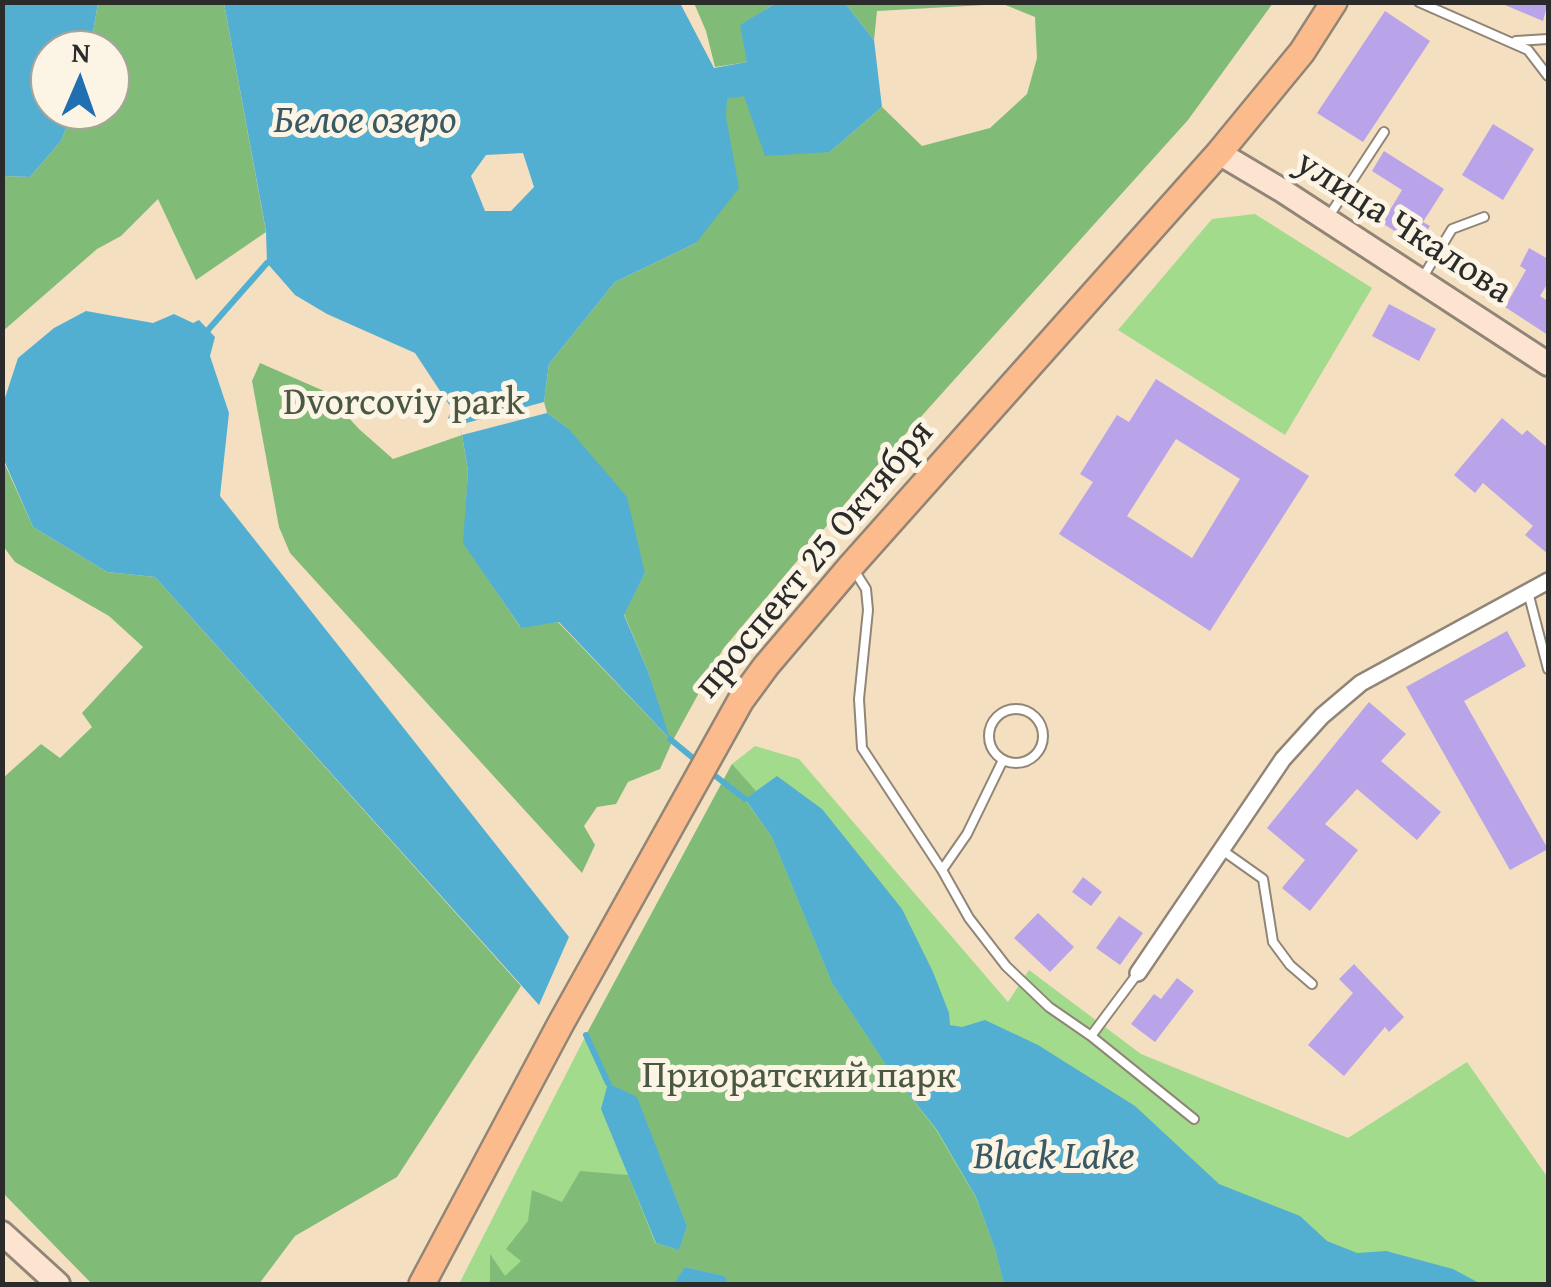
<!DOCTYPE html>
<meta charset="utf-8">
<style>
body{margin:0}
#map{position:relative;width:1551px;height:1287px;overflow:hidden;background:#f4dfc1;font-family:"Gentium Book Plus",serif}
canvas{display:block}
.frame{position:absolute;inset:0;border:5px solid #2b2b2b;pointer-events:none}
.north{position:absolute;left:30px;top:30px;width:100px;height:100px;box-sizing:border-box;background:#fcf5e5;border:2px solid #a8a49b;border-radius:50%;rotate:2deg;font-size:28px;font-weight:700;line-height:40px;text-align:center;color:#2b2b2b}
.north::after{content:'';display:block;margin:auto;width:35px;height:45px;background:#1f6fb2;clip-path:polygon(50% 0,100% 100%,50% 72%,0 100%)}
</style>
<div id="map">
<canvas width="1551" height="1287"></canvas>
<div class="frame"></div>
<div class="north">N</div>
</div>
<script>
const context = document.querySelector('canvas').getContext('2d');
context.lineJoin = 'round';
function fill(path, color) { context.fillStyle = color; context.fill(path, 'evenodd'); }
const toPath = rows => new Path2D(rows.map(r => 'M' + r).join(''));
function trace(path, color, width, dash) { context.strokeStyle = color; context.lineWidth = width; context.lineCap = dash ? 'butt' : 'round'; context.setLineDash(dash || []); context.stroke(path); }
function drawText(font, color, halo, rows, align = 'center') {
  context.font = font + ' "Gentium Book Plus",serif'; context.lineWidth = 10; context.setLineDash([]); context.textBaseline = 'middle'; context.strokeStyle = halo; context.fillStyle = color; for (const [text, x, y, turn = 0] of rows) {
    context.save(); context.translate(x, y); context.rotate((+turn || 0) * Math.PI / 180); context.textAlign = isNaN(turn) ? turn : align; if (halo) context.strokeText(text, 0, 0); context.fillText(text, 0, 0); context.restore();
  }
}
fill(toPath([
 [1255,214,1372,288,1285,435,1118,330,1212,219],
 [755,746,799,759,1008,1002,1029,970,1141,1054,1348,1138,1467,1062,1548,1178,1548,1284,459,1284,586,1035,732,764]
]), '#a2db8c');
fill(toPath([
 [98,3,224,3,266,232,196,280,158,199,121,236,97,249,3,331,3,176,30,177,61,141,73,110,110,110,110,50,90,50],
 [694,3,776,3,741,25,748,62,715,67,706,31],
 [845,3,1273,3,1188,120,882,460,723,649,672,742,660,769,628,782,616,804,597,807,584,826,595,845,582,873,290,553,279,527,252,381,260,363,324,391,359,429,393,459,462,435,468,471,464,543,520,627,558,622,668,737,648,671,624,614,645,573,568,428,547,413,544,402,549,364,615,282,696,243,726,117,726,99,744,95,830,152,882,107,922,146,990,128,1027,94,1037,58,1035,17,1003,4,877,11,874,40],
 [2,458,33,527,107,572,155,577,521,986,397,1177,295,1236,259,1284,92,1284,3,1193,3,778,41,744,60,758,92,727,82,713,143,647,109,616,15,562,3,546],
 [732,764,756,791,745,800,772,837,832,983,888,1068,936,1130,976,1198,995,1249,1004,1284,728,1284,725,1276,685,1267,673,1284,490,1284,490,1254,505,1276,521,1261,506,1249,528,1221,532,1190,562,1202,580,1171,628,1175,655,1243,679,1250,687,1226,637,1098,608,1083,586,1035]
]), '#81bb78');
fill(toPath([
 [3,2,98,3,90,50,50,50,50,110,73,110,61,141,30,177,3,176],
 [224,3,680,3,714,68,747,62,740,25,776,3,845,3,874,40,882,107,830,152,765,156,744,96,727,99,726,117,739,188,696,243,615,282,549,364,544,402,547,413,568,428,627,497,645,573,624,615,648,671,670,739,559,622,521,628,463,543,468,471,462,435,459,425,452,427,448,418,452,409,415,353,327,314,295,295,267,263,266,231],
 [523,153,534,187,511,211,485,211,471,176,486,155],
 [86,311,153,323,174,314,193,323,199,320,215,337,210,356,229,413,220,496,569,937,539,1005,155,577,107,572,33,527,3,458,2,407,18,358,54,328],
 [777,776,822,809,902,909,933,972,949,1013,950,1025,962,1027,985,1020,1038,1045,1135,1106,1219,1184,1300,1216,1327,1241,1357,1253,1386,1251,1453,1269,1481,1284,1004,1284,995,1249,976,1197,937,1130,888,1068,832,983,772,837,745,799],
 [608,1083,637,1097,687,1226,679,1250,656,1243,601,1109],
 [685,1267,725,1276,728,1284,673,1284]
]), '#53afd1');
fill(toPath([
 [544,402,547,413,462,435,459,425]
]), '#f4dfc1');
trace(toPath([
 [208,330,267,263],
 [670,739,699,763],
 [709,771,745,799],
 [586,1035,608,1083]
]), '#53afd1', 6);
fill(toPath([
 [1548,2,1543,21,1500,3,1500,2],
 [1385,11,1430,41,1363,142,1317,113],
 [1493,124,1534,149,1503,200,1462,175],
 [1384,151,1444,189,1423,222,1430,226,1417,245,1382,223,1402,190,1372,171],
 [1529,248,1548,259,1548,283,1540,296,1548,301,1548,335,1505,307,1526,270,1520,266],
 [1389,304,1436,329,1419,361,1372,336],
 [1156,379,1309,476,1210,631,1059,534,1093,482,1080,474,1117,415,1129,422],
 [1176,439,1240,479,1192,558,1127,516],
 [1502,418,1522,435,1527,430,1548,448,1548,554,1525,535,1533,526,1483,483,1475,493,1454,475],
 [1507,631,1526,666,1464,701,1548,849,1510,870,1406,687],
 [1369,702,1406,734,1381,761,1441,812,1417,840,1357,789,1325,824,1358,850,1310,911,1282,888,1305,860,1267,828],
 [1083,877,1102,892,1091,906,1072,892],
 [1038,913,1074,947,1050,972,1014,938],
 [1119,916,1143,933,1120,965,1096,948],
 [1354,964,1404,1017,1389,1032,1385,1027,1344,1076,1308,1045,1353,993,1339,979],
 [1177,978,1194,991,1155,1042,1131,1024,1154,994,1161,999]
]), '#b9a4ea');
const service = toPath([
 [1419,2,1528,50,1548,76],
 [1516,41,1548,39],
 [1329,216,1384,132],
 [1423,277,1452,229,1484,217],
 [854,570,866,589,868,610,859,699,862,748,942,870,969,918,1006,966,1049,1007,1091,1036,1194,1119],
 [1528,592,1548,669],
 '989 736a27 27 0 1 1 54 0a27 27 0 1 1-54 0Z',
 [1222,850,1263,879,1273,942,1290,965,1312,984],
 [942,870,967,834,1003,760],
 [1091,1036,1138,973]
]);
const minor = toPath([
 [1138,973,1283,759,1322,716,1361,683,1548,581]
]);
const secondary = toPath([
 [1219,153,1283,191,1548,364],
 [2,1233,58,1284]
]);
const primary = toPath([
 [422,1284,560,1025,741,700,766,666,851,566,1219,153,1302,52,1334,2]
]);
trace(service, '#908576', 12);
trace(minor, '#908576', 20);
trace(secondary, '#908576', 28);
trace(primary, '#908576', 30);
trace(service, '#fff', 8);
trace(minor, '#fff', 15);
trace(secondary, '#fde4d1', 22);
trace(primary, '#fbbb8d', 25);
drawText('38px', '#2b2b2b', '#fcf5e5', [
 ["улица Чкалова",1403,228,33],
 ["проспект 25 Октября",815,560,-50]
]);
drawText('38px', '#495743', '#fcf5e5', [
 ["Dvorcoviy park",404,404],
 ["Приоратский парк",799,1077]
]);
drawText('italic 40px', '#395965', '#fcf5e5', [
 ["Белое озеро",365,122],
 ["Black Lake",1054,1158]
]);
</script>
